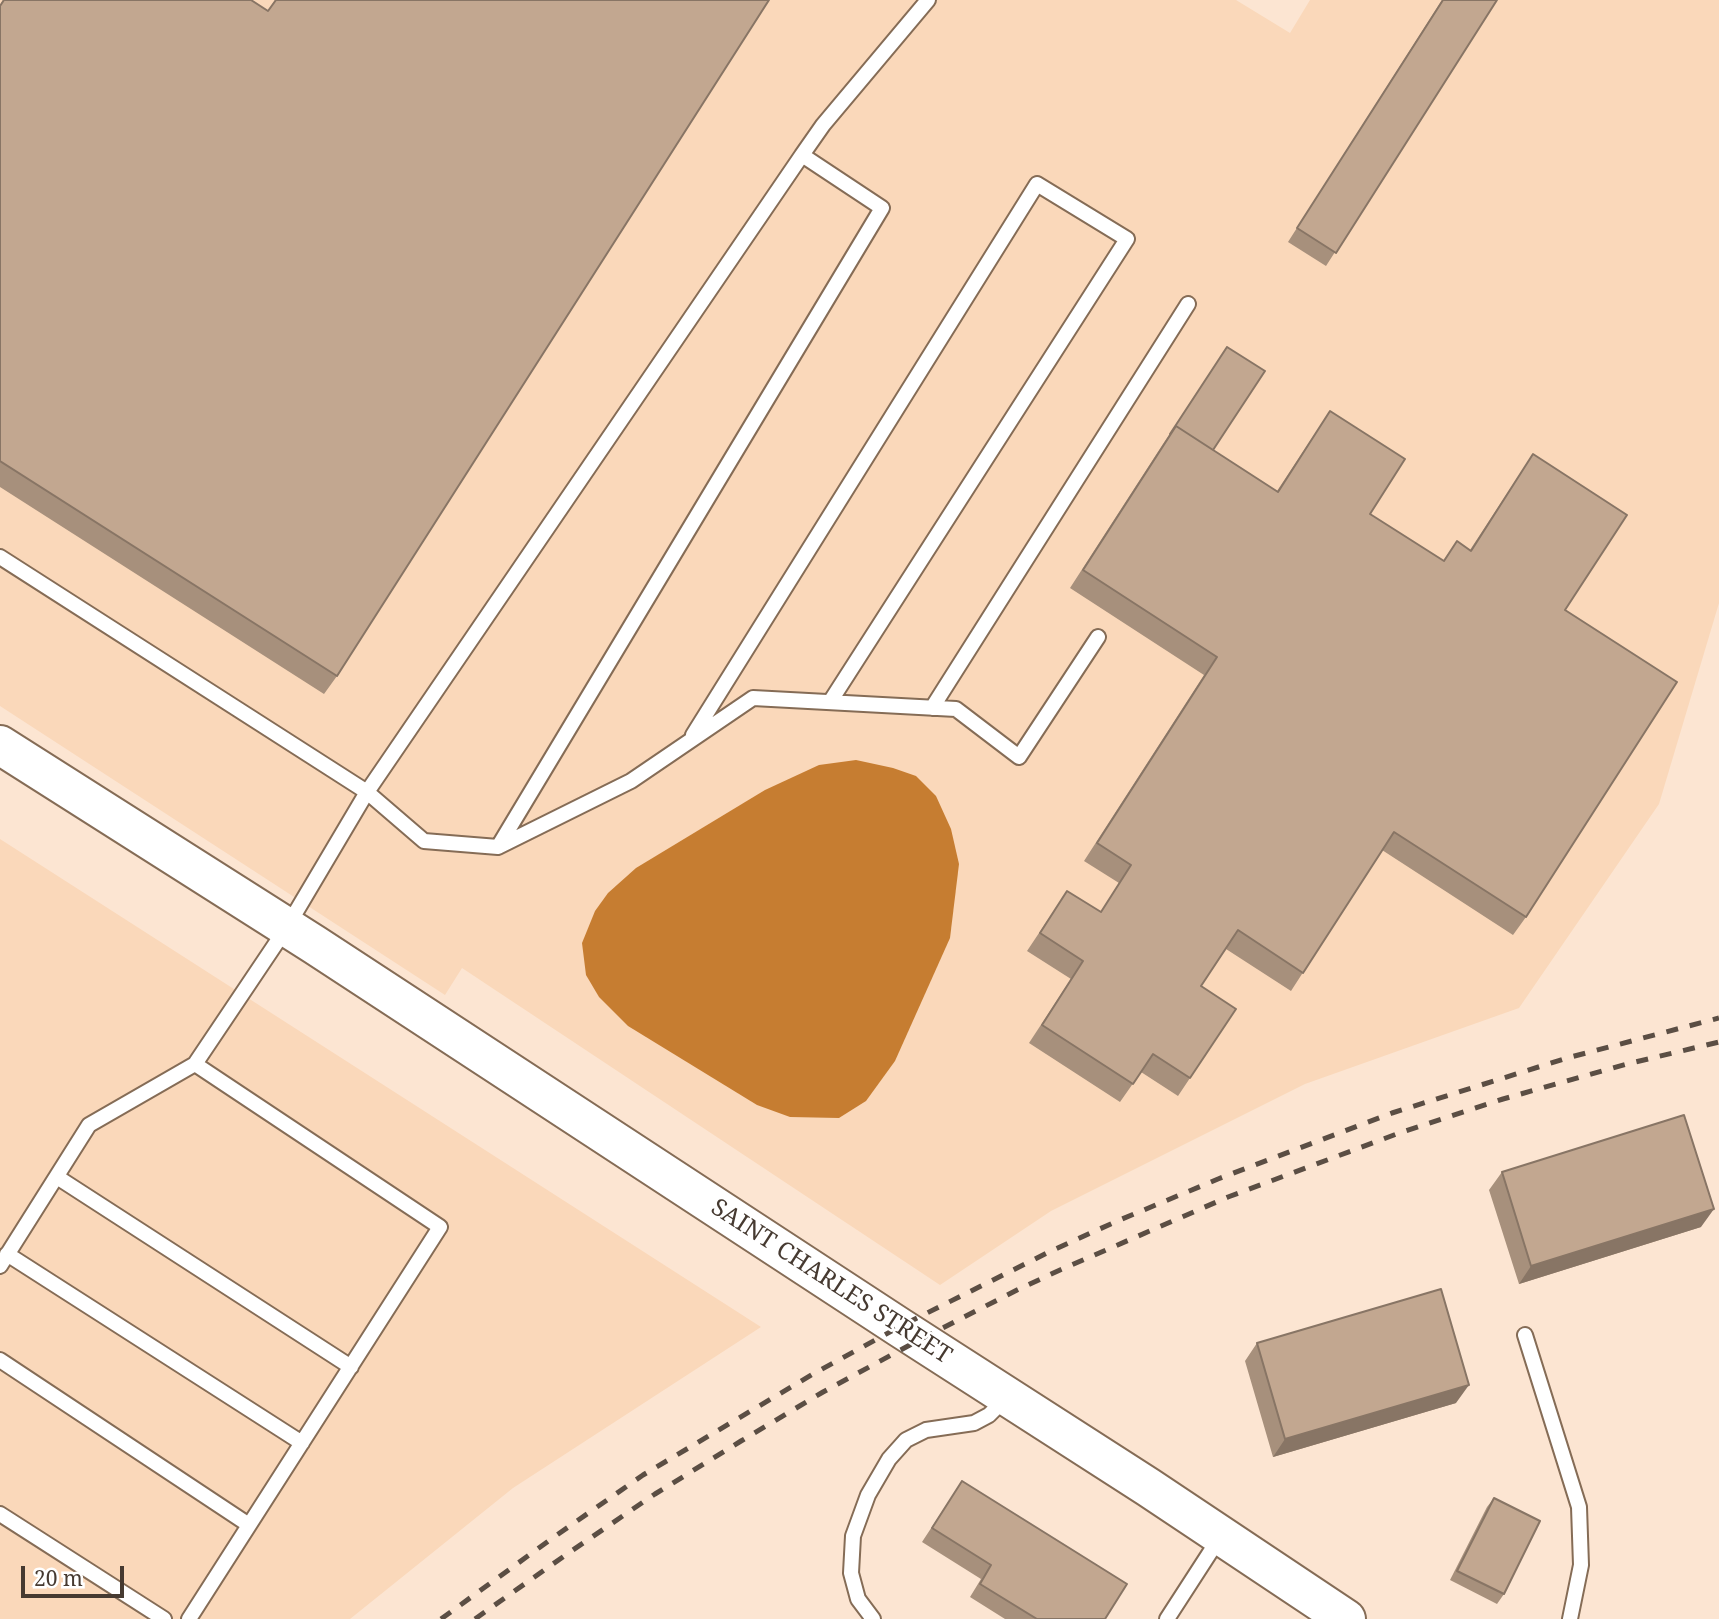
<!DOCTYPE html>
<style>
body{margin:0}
#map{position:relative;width:1719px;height:1619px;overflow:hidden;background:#fce5d2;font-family:"Noto Serif",serif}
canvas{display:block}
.scale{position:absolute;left:21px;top:1566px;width:103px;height:32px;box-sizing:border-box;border:4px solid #463a31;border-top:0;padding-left:9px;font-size:21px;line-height:24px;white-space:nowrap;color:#463a31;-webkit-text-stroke:5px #fff;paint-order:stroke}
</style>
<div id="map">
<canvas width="1719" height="1619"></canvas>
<div class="scale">20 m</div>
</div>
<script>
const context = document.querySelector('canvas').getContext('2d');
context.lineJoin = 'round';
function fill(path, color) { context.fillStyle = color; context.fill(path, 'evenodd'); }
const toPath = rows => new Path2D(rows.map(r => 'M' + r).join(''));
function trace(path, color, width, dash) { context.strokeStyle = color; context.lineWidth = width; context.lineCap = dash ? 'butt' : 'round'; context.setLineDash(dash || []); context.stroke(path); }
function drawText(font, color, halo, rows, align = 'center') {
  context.font = font + ' "Noto Serif",serif'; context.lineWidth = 5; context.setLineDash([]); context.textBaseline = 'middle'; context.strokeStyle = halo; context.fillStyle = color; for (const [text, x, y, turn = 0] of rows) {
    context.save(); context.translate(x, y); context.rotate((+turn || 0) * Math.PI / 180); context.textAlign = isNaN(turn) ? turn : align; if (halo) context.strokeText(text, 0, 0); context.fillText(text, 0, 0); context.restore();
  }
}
fill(toPath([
 [0,0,1236,0,1290,33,1310,0,1719,0,1719,603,1659,804,1519,1008,1305,1084,1051,1211,940,1285,462,968,445,995,0,706],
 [0,839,761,1327,513,1488,350,1619,0,1619]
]), '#fad8ba');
fill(toPath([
 [856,760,893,768,916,776,936,796,951,829,959,864,950,938,895,1061,866,1101,839,1118,790,1117,757,1105,628,1026,599,997,586,975,582,943,595,911,608,893,636,868,765,790,819,765]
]), '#c67d31');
const service = toPath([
 [802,155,823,125,928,0],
 [0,557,367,792,287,927,195,1064,440,1227,189,1619],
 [932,708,1188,304],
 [693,735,1037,184,1127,239,830,702],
 [498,847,882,208,802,155,367,792,424,841,498,847,631,781,753,698,956,709,1019,757,1098,637],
 [57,1177,351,1367],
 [7,1254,302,1443],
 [0,1266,89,1125,195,1064],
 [1525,1335,1579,1507,1581,1565,1570,1619],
 [0,1360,249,1525],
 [0,1514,164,1619],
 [873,1619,858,1599,851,1573,853,1536,868,1495,889,1459,906,1440,926,1430,974,1423,989,1415,1005,1399],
 [1167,1619,1220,1537]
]);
const secondary = toPath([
 [0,745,315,945,899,1327,1148,1487,1346,1619]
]);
trace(service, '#856c56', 18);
trace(secondary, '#856c56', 42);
trace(service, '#fff', 14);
trace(secondary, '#fff', 38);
trace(toPath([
 [441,1619,554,1537,643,1475,813,1374,899,1327,1051,1251,1115,1222,1218,1179,1392,1113,1567,1058,1719,1018],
 [475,1619,567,1554,655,1494,741,1441,823,1392,919,1340,1017,1290,1060,1270,1228,1197,1402,1132,1503,1099,1627,1064,1719,1042]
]), '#5b4e44', 5, [12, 12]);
fill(toPath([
 [3,0,251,0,268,11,275,0,769,0,337,676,324,694,0,487,0,5],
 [1442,0,1497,0,1326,266,1288,242],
 [1227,347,1213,450,1277,491,1330,411,1370,514,1443,561,1457,541,1470,550,1533,454,1565,610,1526,917,1513,935,1382,850,1291,991,1226,949,1201,986,1190,1078,1178,1096,1141,1072,1120,1102,1029,1043,1071,979,1027,951,1067,891,1101,912,1119,883,1084,861,1204,675,1070,588,1163,444],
 [1502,1172,1701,1227,1519,1284,1489,1190],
 [1257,1343,1456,1403,1273,1457,1245,1361],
 [962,1481,1105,1619,1005,1619,970,1597,981,1579,922,1542],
 [1494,1498,1504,1594,1497,1604,1450,1580,1487,1507]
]), '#a7907c');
fill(toPath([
 [1714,1209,1701,1227,1519,1284,1531,1266],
 [1469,1385,1456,1403,1273,1457,1285,1439]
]), '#887565');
const building = toPath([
 [4,0,251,0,268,11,276,0,769,0,337,676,0,461,0,6,4,0],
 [1443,0,1497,0,1336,253,1297,228,1443,0],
 [1227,347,1265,371,1213,450,1176,426,1170,434,1227,347],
 [1330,411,1405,459,1370,514,1444,561,1457,541,1471,551,1533,454,1627,515,1565,610,1677,682,1526,917,1394,832,1303,973,1238,930,1201,986,1236,1009,1190,1078,1153,1054,1133,1084,1042,1025,1083,961,1040,933,1067,891,1101,912,1131,865,1097,843,1217,657,1083,570,1176,426,1278,492,1330,411],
 [1684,1115,1714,1209,1531,1266,1502,1172,1684,1115],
 [1441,1289,1469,1385,1285,1439,1257,1343,1441,1289],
 [962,1481,1127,1584,1105,1619,1037,1619,980,1584,991,1565,932,1528,962,1481],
 [1494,1498,1540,1521,1504,1594,1457,1571,1494,1498]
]);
fill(building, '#c2a790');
trace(building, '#887565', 2);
drawText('24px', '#463a31', '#fff', [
 ["SAINT CHARLES STREET",831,1282,33]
]);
</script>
